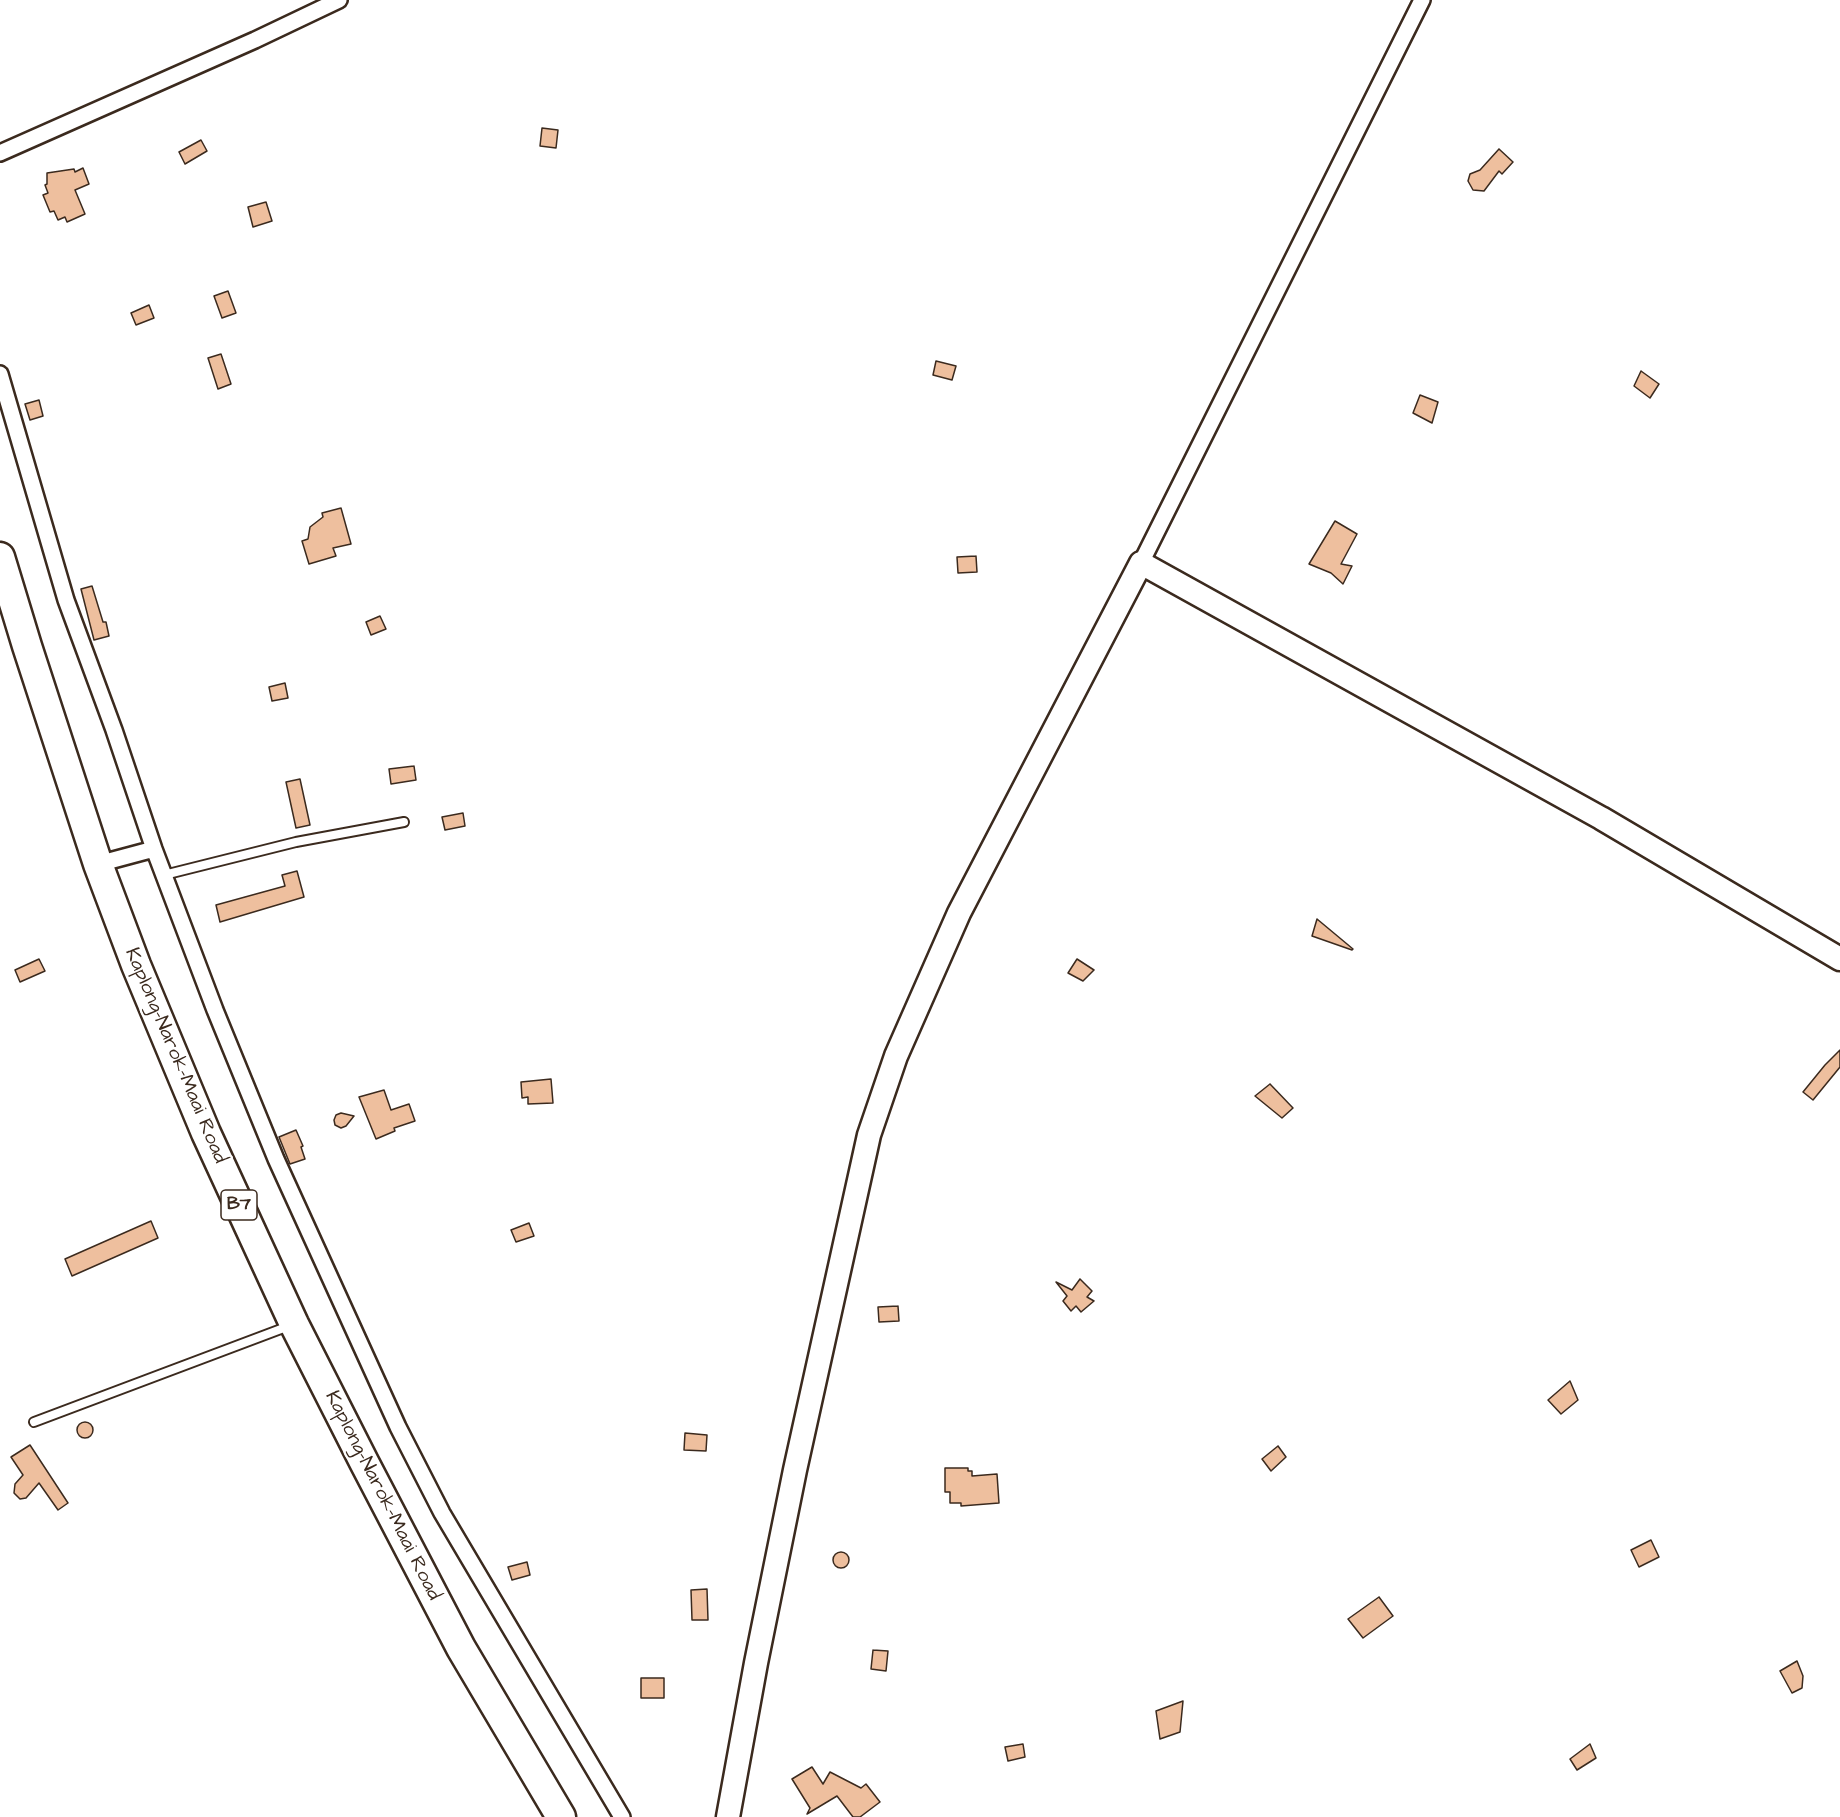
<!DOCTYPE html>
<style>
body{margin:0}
canvas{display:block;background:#fff}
</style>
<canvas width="1840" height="1817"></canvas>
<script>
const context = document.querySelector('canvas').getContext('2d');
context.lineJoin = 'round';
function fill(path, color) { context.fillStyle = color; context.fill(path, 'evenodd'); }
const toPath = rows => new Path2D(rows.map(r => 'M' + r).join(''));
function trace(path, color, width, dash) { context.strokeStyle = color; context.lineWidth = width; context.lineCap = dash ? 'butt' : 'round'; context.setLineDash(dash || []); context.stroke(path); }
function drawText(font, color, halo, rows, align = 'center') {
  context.font = font + ' "Architects Daughter",sans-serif'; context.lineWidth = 4.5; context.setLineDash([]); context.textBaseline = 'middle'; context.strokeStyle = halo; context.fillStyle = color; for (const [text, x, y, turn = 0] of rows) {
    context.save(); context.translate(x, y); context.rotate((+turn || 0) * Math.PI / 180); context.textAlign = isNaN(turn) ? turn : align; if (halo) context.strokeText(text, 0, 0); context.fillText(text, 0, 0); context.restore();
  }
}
const building = toPath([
 [542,128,558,130,556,148,540,146,542,128],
 [201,140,207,151,185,164,179,152,201,140],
 [1499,149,1513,162,1502,174,1499,171,1484,191,1473,190,1468,181,1470,174,1480,170,1499,149],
 [83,168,89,184,75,190,85,214,67,222,65,217,58,220,54,211,50,212,43,195,48,193,45,185,47,184,47,173,74,169,75,172,83,168],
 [266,202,272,221,253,227,248,207,266,202],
 [228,291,236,313,222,318,214,296,228,291],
 [149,305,154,318,136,325,131,313,149,305],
 [221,354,231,384,218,389,208,358,221,354],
 [936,361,956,366,952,380,933,375,936,361],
 [1641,371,1659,384,1650,398,1634,386,1641,371],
 [1420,395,1438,402,1432,423,1413,413,1420,395],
 [39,400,43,416,30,420,25,404,39,400],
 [341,508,351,544,333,548,336,556,309,564,302,541,308,539,310,527,323,517,322,513,341,508],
 [1335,521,1357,534,1341,564,1352,566,1343,584,1331,573,1309,564,1335,521],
 [976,556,977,572,958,573,957,557,976,556],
 [92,586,103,622,106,622,109,636,94,640,81,589,92,586],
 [380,616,386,629,371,635,366,622,380,616],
 [285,683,288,698,272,701,269,687,285,683],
 [414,766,416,780,391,784,389,769,414,766],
 [300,779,310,825,296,828,286,782,300,779],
 [463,813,465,826,445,830,442,817,463,813],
 [297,871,304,897,220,922,216,905,285,886,282,875,297,871],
 [1317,919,1353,949,1352,950,1312,936,1317,919],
 [39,959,45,971,20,982,15,970,39,959],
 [1077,959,1094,970,1083,981,1068,973,1077,959],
 [1840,1050,1840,1067,1813,1100,1803,1092,1825,1065,1840,1050],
 [551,1079,553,1103,528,1104,528,1097,522,1098,521,1082,551,1079],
 [1270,1084,1293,1108,1282,1118,1255,1096,1270,1084],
 [384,1090,391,1110,409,1104,415,1121,394,1128,395,1131,376,1139,359,1097,384,1090],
 [341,1113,354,1116,346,1126,341,1128,335,1125,334,1120,336,1115,341,1113],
 [296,1130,303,1146,301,1147,305,1159,290,1164,279,1137,296,1130],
 [151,1221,158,1238,72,1276,65,1259,151,1221],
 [529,1223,534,1236,516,1242,511,1230,529,1223],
 [1080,1279,1092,1291,1087,1297,1094,1301,1081,1312,1076,1306,1071,1311,1063,1301,1067,1296,1056,1282,1072,1290,1080,1279],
 [898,1306,899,1321,879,1322,878,1307,898,1306],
 [1570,1381,1578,1400,1561,1414,1548,1400,1570,1381],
 '77 1430a8 8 0 1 1 16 0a8 8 0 1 1-16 0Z',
 [685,1433,707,1435,706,1451,684,1450,685,1433],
 [30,1445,68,1503,58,1510,39,1483,26,1498,20,1499,14,1493,15,1484,23,1475,11,1457,30,1445],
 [1278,1446,1286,1457,1271,1471,1262,1459,1278,1446],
 [945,1468,968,1468,968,1471,972,1471,972,1476,997,1474,999,1503,961,1506,961,1503,950,1503,950,1492,945,1492,945,1468],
 [1651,1540,1659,1557,1639,1567,1631,1550,1651,1540],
 '833 1560a8 8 0 1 1 16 0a8 8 0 1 1-16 0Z',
 [527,1562,530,1575,512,1580,508,1567,527,1562],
 [707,1589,708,1620,692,1620,691,1590,707,1589],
 [1379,1597,1393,1616,1363,1638,1348,1619,1379,1597],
 [873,1650,888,1651,886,1671,871,1669,873,1650],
 [1797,1661,1803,1676,1802,1688,1792,1693,1780,1671,1797,1661],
 [641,1678,664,1678,664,1698,641,1698,641,1678],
 [1183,1701,1180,1732,1160,1739,1156,1711,1183,1701],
 [1023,1744,1025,1757,1008,1761,1005,1747,1023,1744],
 [1590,1744,1596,1758,1577,1770,1570,1759,1590,1744],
 [812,1767,823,1784,830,1772,861,1788,866,1784,880,1802,860,1817,853,1817,837,1796,807,1814,810,1808,792,1779,812,1767]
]);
fill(building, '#eebf9e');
trace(building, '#3b2a1e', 1.5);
const lane = toPath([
 [164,875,296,842,404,822],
 [34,1422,289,1326]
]);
const street = toPath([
 [0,153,255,40,339,0],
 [0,374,66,600,114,730,154,849,215,1010,276,1159,398,1427,442,1513,622,1817],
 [1141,563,1422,0],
 [98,864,154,849]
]);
const secondary = toPath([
 [728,1817,756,1663,795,1470,869,1135,896,1056,959,913,1141,563,1601,818,1840,959]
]);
const highway = toPath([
 [0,557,27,646,98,864,136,965,206,1133,294,1324,364,1462,461,1648,561,1817]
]);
trace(lane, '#3b2a1e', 12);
trace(street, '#3b2a1e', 20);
trace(secondary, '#3b2a1e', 27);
trace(highway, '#3b2a1e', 33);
trace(lane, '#fff', 8);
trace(street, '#fff', 15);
trace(secondary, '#fff', 22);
trace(highway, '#fff', 28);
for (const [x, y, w] of [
 [239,1205,36]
]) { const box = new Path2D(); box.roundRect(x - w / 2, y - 15, w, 30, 4.5); context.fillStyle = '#fff'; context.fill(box); trace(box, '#3b2a1e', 1.5); }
drawText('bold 18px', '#3b2a1e', null, [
 ["B7",239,1205]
]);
drawText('20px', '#3b2a1e', '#fff', [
 ["Kaplong-Narok-Maai Road",175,1056,67],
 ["Kaplong-Narok-Maai Road",382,1496,63]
]);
</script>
